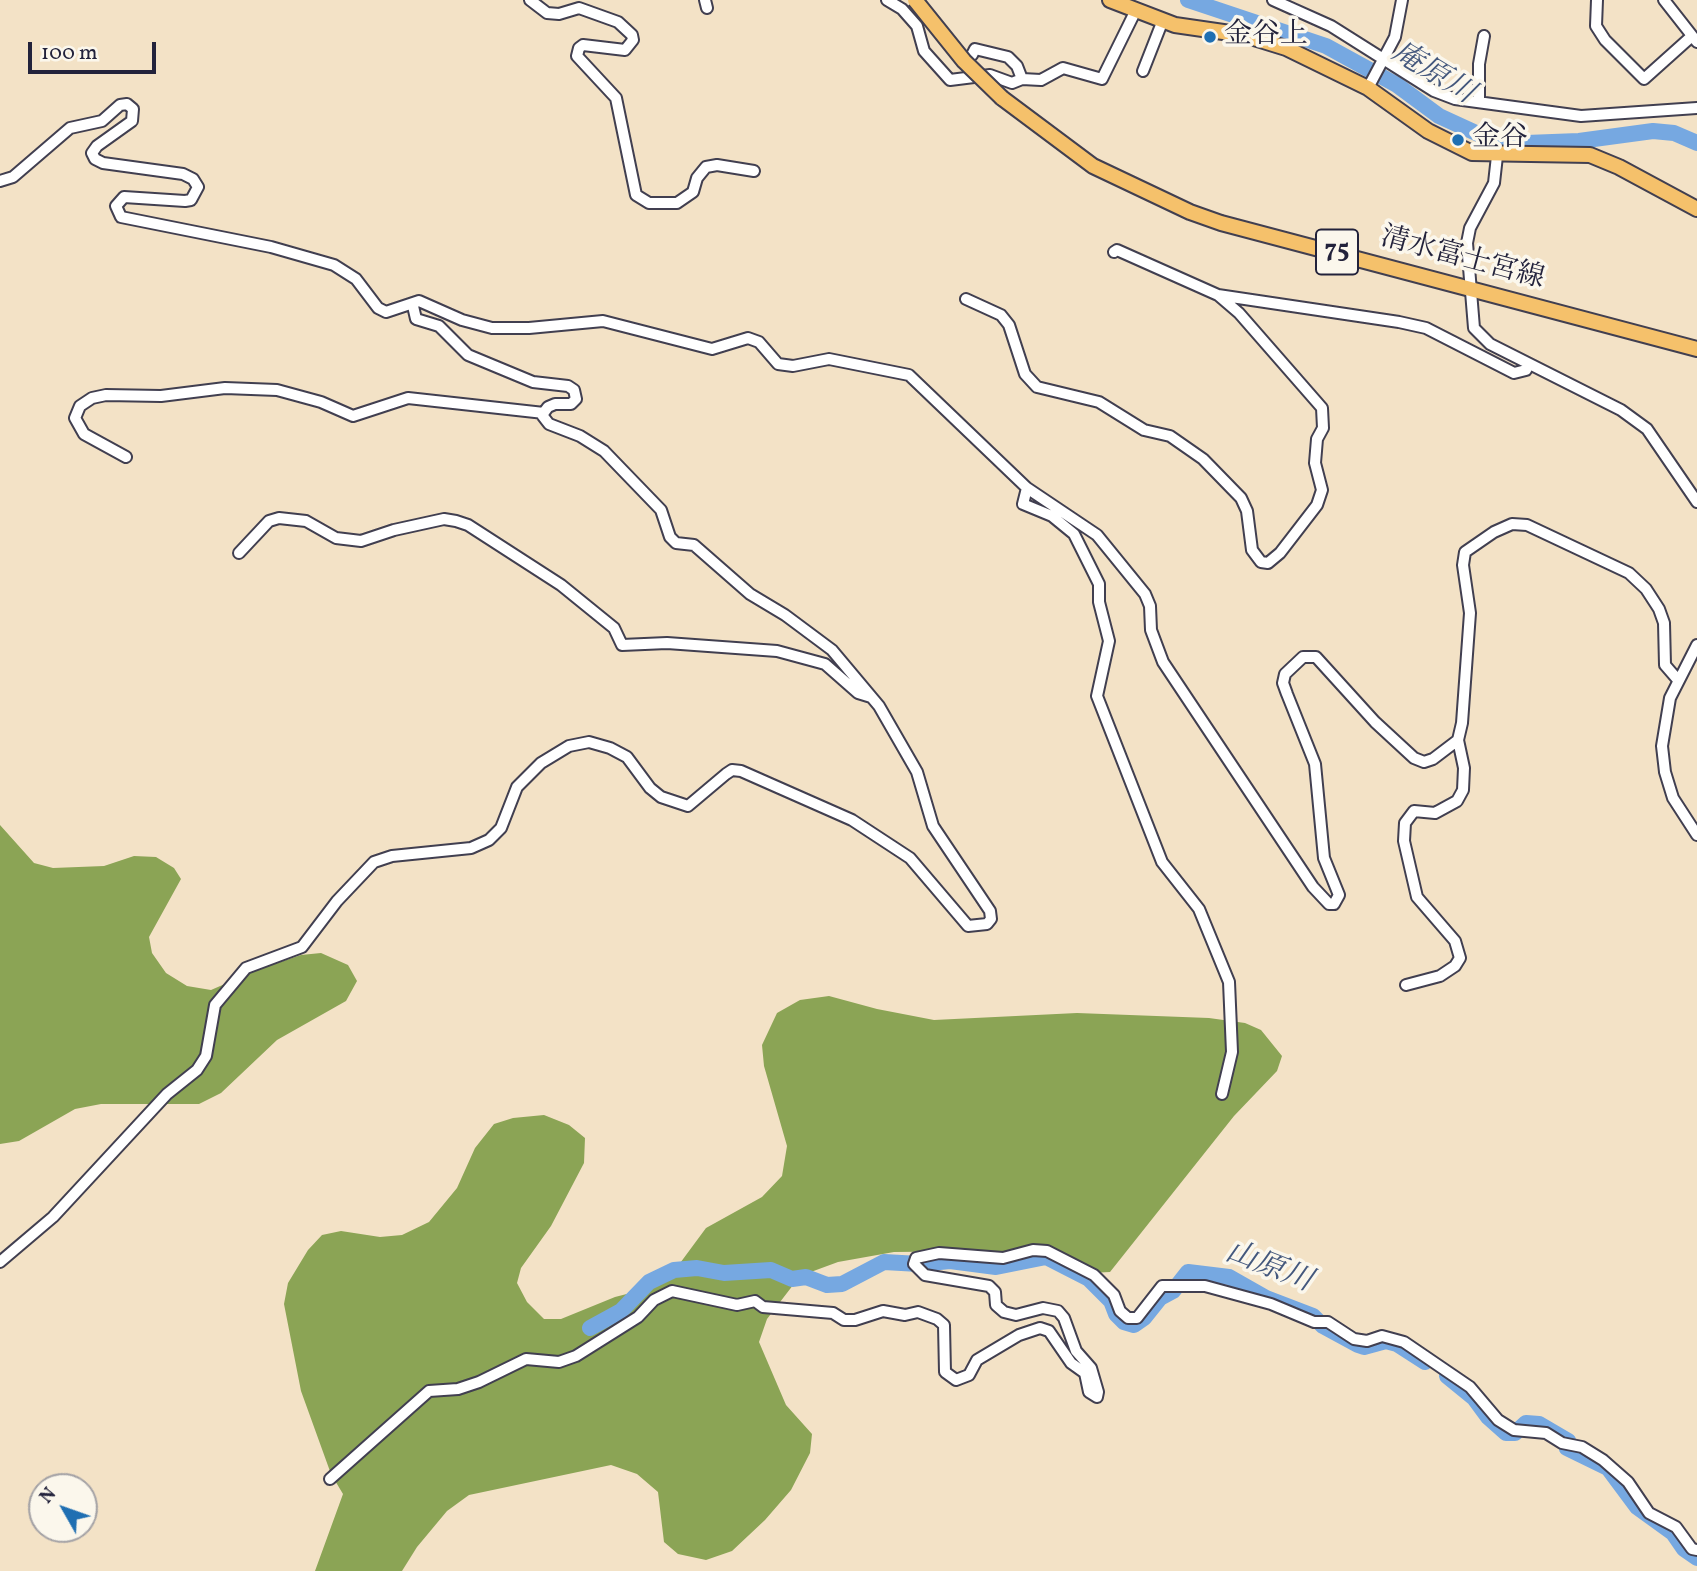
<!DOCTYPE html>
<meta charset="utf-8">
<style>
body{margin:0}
#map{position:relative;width:1697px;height:1571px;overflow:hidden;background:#f3e2c6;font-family:Vollkorn,serif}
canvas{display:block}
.north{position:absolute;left:28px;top:1473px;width:70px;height:70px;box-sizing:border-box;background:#fbf7ec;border:2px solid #a4a2a5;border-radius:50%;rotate:310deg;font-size:19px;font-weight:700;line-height:28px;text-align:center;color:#22223b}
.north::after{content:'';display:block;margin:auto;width:24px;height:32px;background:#1f6fb2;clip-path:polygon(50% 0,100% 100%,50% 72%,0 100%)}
.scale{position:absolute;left:28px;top:42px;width:128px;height:32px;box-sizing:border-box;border:4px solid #22223b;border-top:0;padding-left:9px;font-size:21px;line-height:24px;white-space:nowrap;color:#22223b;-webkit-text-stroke:5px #fbf7ec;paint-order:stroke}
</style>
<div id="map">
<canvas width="1697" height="1571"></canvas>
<div class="north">N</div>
<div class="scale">100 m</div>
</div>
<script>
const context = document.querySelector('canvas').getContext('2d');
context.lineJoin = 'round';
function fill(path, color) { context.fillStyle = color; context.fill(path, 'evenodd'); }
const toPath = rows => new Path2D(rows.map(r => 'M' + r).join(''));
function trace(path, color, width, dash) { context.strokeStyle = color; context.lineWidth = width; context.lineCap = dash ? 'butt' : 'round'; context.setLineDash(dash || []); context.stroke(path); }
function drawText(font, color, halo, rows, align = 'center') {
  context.font = font + ' Vollkorn,"Noto Serif JP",serif'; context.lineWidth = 7; context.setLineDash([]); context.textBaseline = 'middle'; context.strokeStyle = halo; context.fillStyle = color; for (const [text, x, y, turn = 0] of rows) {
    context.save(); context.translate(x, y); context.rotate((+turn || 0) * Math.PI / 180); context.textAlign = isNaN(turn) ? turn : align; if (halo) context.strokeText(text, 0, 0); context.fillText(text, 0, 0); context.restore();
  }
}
fill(toPath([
 [0,825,34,863,53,868,104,866,134,856,156,857,174,868,181,879,149,937,152,953,166,973,187,986,211,990,257,970,301,955,321,953,348,965,357,981,346,1001,277,1040,221,1093,199,1104,101,1104,75,1109,19,1141,0,1144],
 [829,996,877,1009,934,1020,1077,1013,1209,1018,1245,1023,1261,1030,1282,1056,1277,1071,1234,1116,1110,1272,1090,1273,992,1251,894,1252,838,1262,800,1276,767,1319,759,1342,786,1405,812,1434,810,1453,791,1490,765,1520,732,1551,706,1560,678,1554,664,1542,658,1492,637,1474,611,1465,469,1495,447,1511,417,1547,402,1571,315,1571,343,1494,331,1474,301,1391,284,1304,288,1283,308,1250,322,1235,341,1231,380,1237,402,1235,429,1222,457,1188,475,1148,494,1124,513,1118,544,1115,569,1125,585,1138,584,1163,551,1226,521,1268,517,1283,527,1302,544,1319,561,1319,615,1297,650,1288,672,1274,706,1228,762,1197,782,1176,787,1146,764,1066,762,1045,777,1013,800,1000]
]), '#8ba455');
trace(toPath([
 [1188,0,1326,46,1397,85,1439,116,1500,144,1579,141,1653,131,1674,133,1697,143],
 [590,1328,621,1311,649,1282,674,1270,697,1268,724,1273,771,1270,792,1279,806,1277,827,1285,842,1284,884,1262,919,1264,950,1261,996,1267,1046,1257,1089,1279,1111,1301,1116,1314,1124,1322,1134,1325,1144,1318,1160,1298,1173,1291,1188,1272,1229,1277,1266,1298,1313,1316,1323,1326,1358,1345,1364,1347,1386,1341,1397,1344,1425,1362],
 [1447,1376,1474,1398,1488,1417,1506,1433,1515,1433,1526,1423,1539,1424,1568,1441,1567,1448,1608,1468,1637,1507,1673,1533,1684,1549,1697,1558]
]), '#76a8e1', 16);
const minor = toPath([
 [530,0,547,13,559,14,579,8,618,22,632,35,633,40,625,50,583,45,579,48,577,56,616,98,636,195,649,203,677,203,693,192,697,178,706,167,717,165,754,171],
 [705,0,707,8],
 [887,0,902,9,917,26,924,51,950,80,990,75,1012,83,1022,79,1041,80,1063,68,1102,79,1136,10],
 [1273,0,1331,26,1434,91,1455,99,1581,116,1697,108],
 [1597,0,1596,26,1605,40,1644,79,1692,36],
 [1664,0,1697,42],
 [972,55,975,49,1008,57,1017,66,1022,79],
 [1143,71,1163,20],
 [1368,88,1395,37,1402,0],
 [1479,101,1479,64,1484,36],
 [1497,156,1494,183,1470,228,1467,243,1474,328,1490,344,1621,410,1647,429,1697,502],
 [0,181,13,177,70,128,102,121,120,105,127,104,133,109,132,121,97,146,92,153,95,159,103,163,183,174,193,179,198,187,191,200,185,201,124,197,116,206,121,217,271,247,334,265,356,279,378,308,386,312,419,301,462,320,492,328,529,328,603,321,712,349,748,338,759,342,778,364,793,366,829,359,909,375,1027,488,1097,535,1145,594,1150,606,1151,630,1163,662,1313,887,1329,904,1334,904,1339,895,1324,858,1315,764,1287,694,1283,683,1285,674,1303,657,1316,657,1375,722,1414,758,1424,762,1433,759,1458,740],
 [1114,252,1117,250,1218,295,1399,322,1426,328,1514,373,1526,370,1529,364],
 [966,299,1001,315,1009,325,1025,374,1037,387,1099,402,1144,430,1170,436,1203,459,1241,498,1247,511,1252,550,1261,562,1268,563,1280,553,1317,505,1322,490,1315,463,1317,439,1323,428,1322,408,1239,313,1218,295],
 [126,457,84,434,75,418,80,406,92,398,106,395,161,396,225,388,277,390,321,402,353,416,408,398,544,413],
 [1027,488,1023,504,1052,516,1074,534,1099,584,1099,602,1109,641,1097,696,1162,862,1199,909,1229,982,1232,1052,1222,1094],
 [239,553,269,521,279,518,306,521,336,538,361,541,394,530,444,519,456,521,468,525,561,585,614,628,622,645,667,643,777,651,825,664,858,693,871,697],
 [1697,645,1670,698,1662,746,1665,772,1673,798,1697,835],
 [1406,985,1440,976,1455,966,1460,958,1455,941,1417,897,1404,841,1405,823,1414,811,1435,813,1457,801,1463,790,1464,768,1458,740,1462,723,1470,613,1463,565,1465,552,1494,532,1512,524,1527,525,1629,573,1646,589,1659,609,1664,623,1665,665,1678,680],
 [0,1262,53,1217,167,1094,197,1070,206,1056,215,1005,246,968,302,947,337,901,374,862,392,856,471,848,489,840,501,828,517,787,541,763,569,746,589,742,610,748,627,757,650,788,661,797,688,806,726,774,732,770,741,771,852,820,910,858,968,926,987,924,991,919,990,911,933,826,917,772,879,706,832,650,785,615,750,594,694,545,676,543,670,537,661,510,604,451,580,436,549,424,542,415,548,407,555,404,571,404,576,399,574,390,568,386,533,382,468,355,439,326,416,319,413,306],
 [330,1479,429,1391,458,1389,479,1382,526,1359,559,1362,576,1356,638,1317,654,1300,672,1291,737,1305,755,1301,763,1307,833,1313,844,1320,855,1320,883,1311,905,1315,918,1312,937,1319,944,1325,945,1372,956,1380,969,1375,977,1360,1019,1335,1040,1328,1049,1331,1071,1363,1085,1373,1089,1392,1097,1397,1098,1392,1091,1368,1076,1351,1064,1318,1058,1311,1043,1308,1016,1315,1004,1312,996,1305,995,1292,989,1286,925,1275,914,1264,916,1258,939,1253,1003,1258,1033,1250,1047,1251,1094,1275,1114,1295,1120,1311,1128,1318,1137,1318,1162,1286,1205,1286,1271,1304,1314,1322,1328,1322,1354,1339,1367,1341,1382,1336,1404,1342,1470,1387,1498,1420,1514,1430,1546,1433,1562,1443,1582,1447,1603,1460,1628,1482,1649,1513,1676,1527,1692,1549,1697,1550]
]);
const major = toPath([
 [1110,0,1175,25,1244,35,1286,48,1368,88,1428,131,1472,153,1590,155,1619,167,1697,209],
 [1002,98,1093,166,1190,212,1221,223,1697,349]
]);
trace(minor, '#413f50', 14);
trace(major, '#413f50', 18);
trace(minor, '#fff', 10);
trace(major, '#f5c16b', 14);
const majorBridge = toPath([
 [915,0,964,61,1002,98]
]);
trace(majorBridge, '#413f50', 18, []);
trace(majorBridge, '#f5c16b', 14);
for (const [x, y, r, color] of [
 [1210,37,7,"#1f6fb2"],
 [1458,140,7,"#1f6fb2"]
]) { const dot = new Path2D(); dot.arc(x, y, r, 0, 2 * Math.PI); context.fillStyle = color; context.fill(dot); trace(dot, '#fbf7ec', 2.5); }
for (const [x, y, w] of [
 [1337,252,42]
]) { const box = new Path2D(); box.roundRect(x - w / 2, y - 22.5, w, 45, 5); context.fillStyle = '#fbf7ec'; context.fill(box); trace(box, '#22223b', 2); }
drawText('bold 26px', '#22223b', null, [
 ["75",1337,252]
]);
drawText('28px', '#22223b', '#fbf7ec', [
 ["金谷上",1224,37],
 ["金谷",1472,140]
], 'left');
drawText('28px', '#22223b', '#fbf7ec', [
 ["清水富士宮線",1462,260,15]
]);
drawText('italic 30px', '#44587d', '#fbf7ec', [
 ["庵原川",1432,75,31],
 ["山原川",1268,1269,21]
]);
</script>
